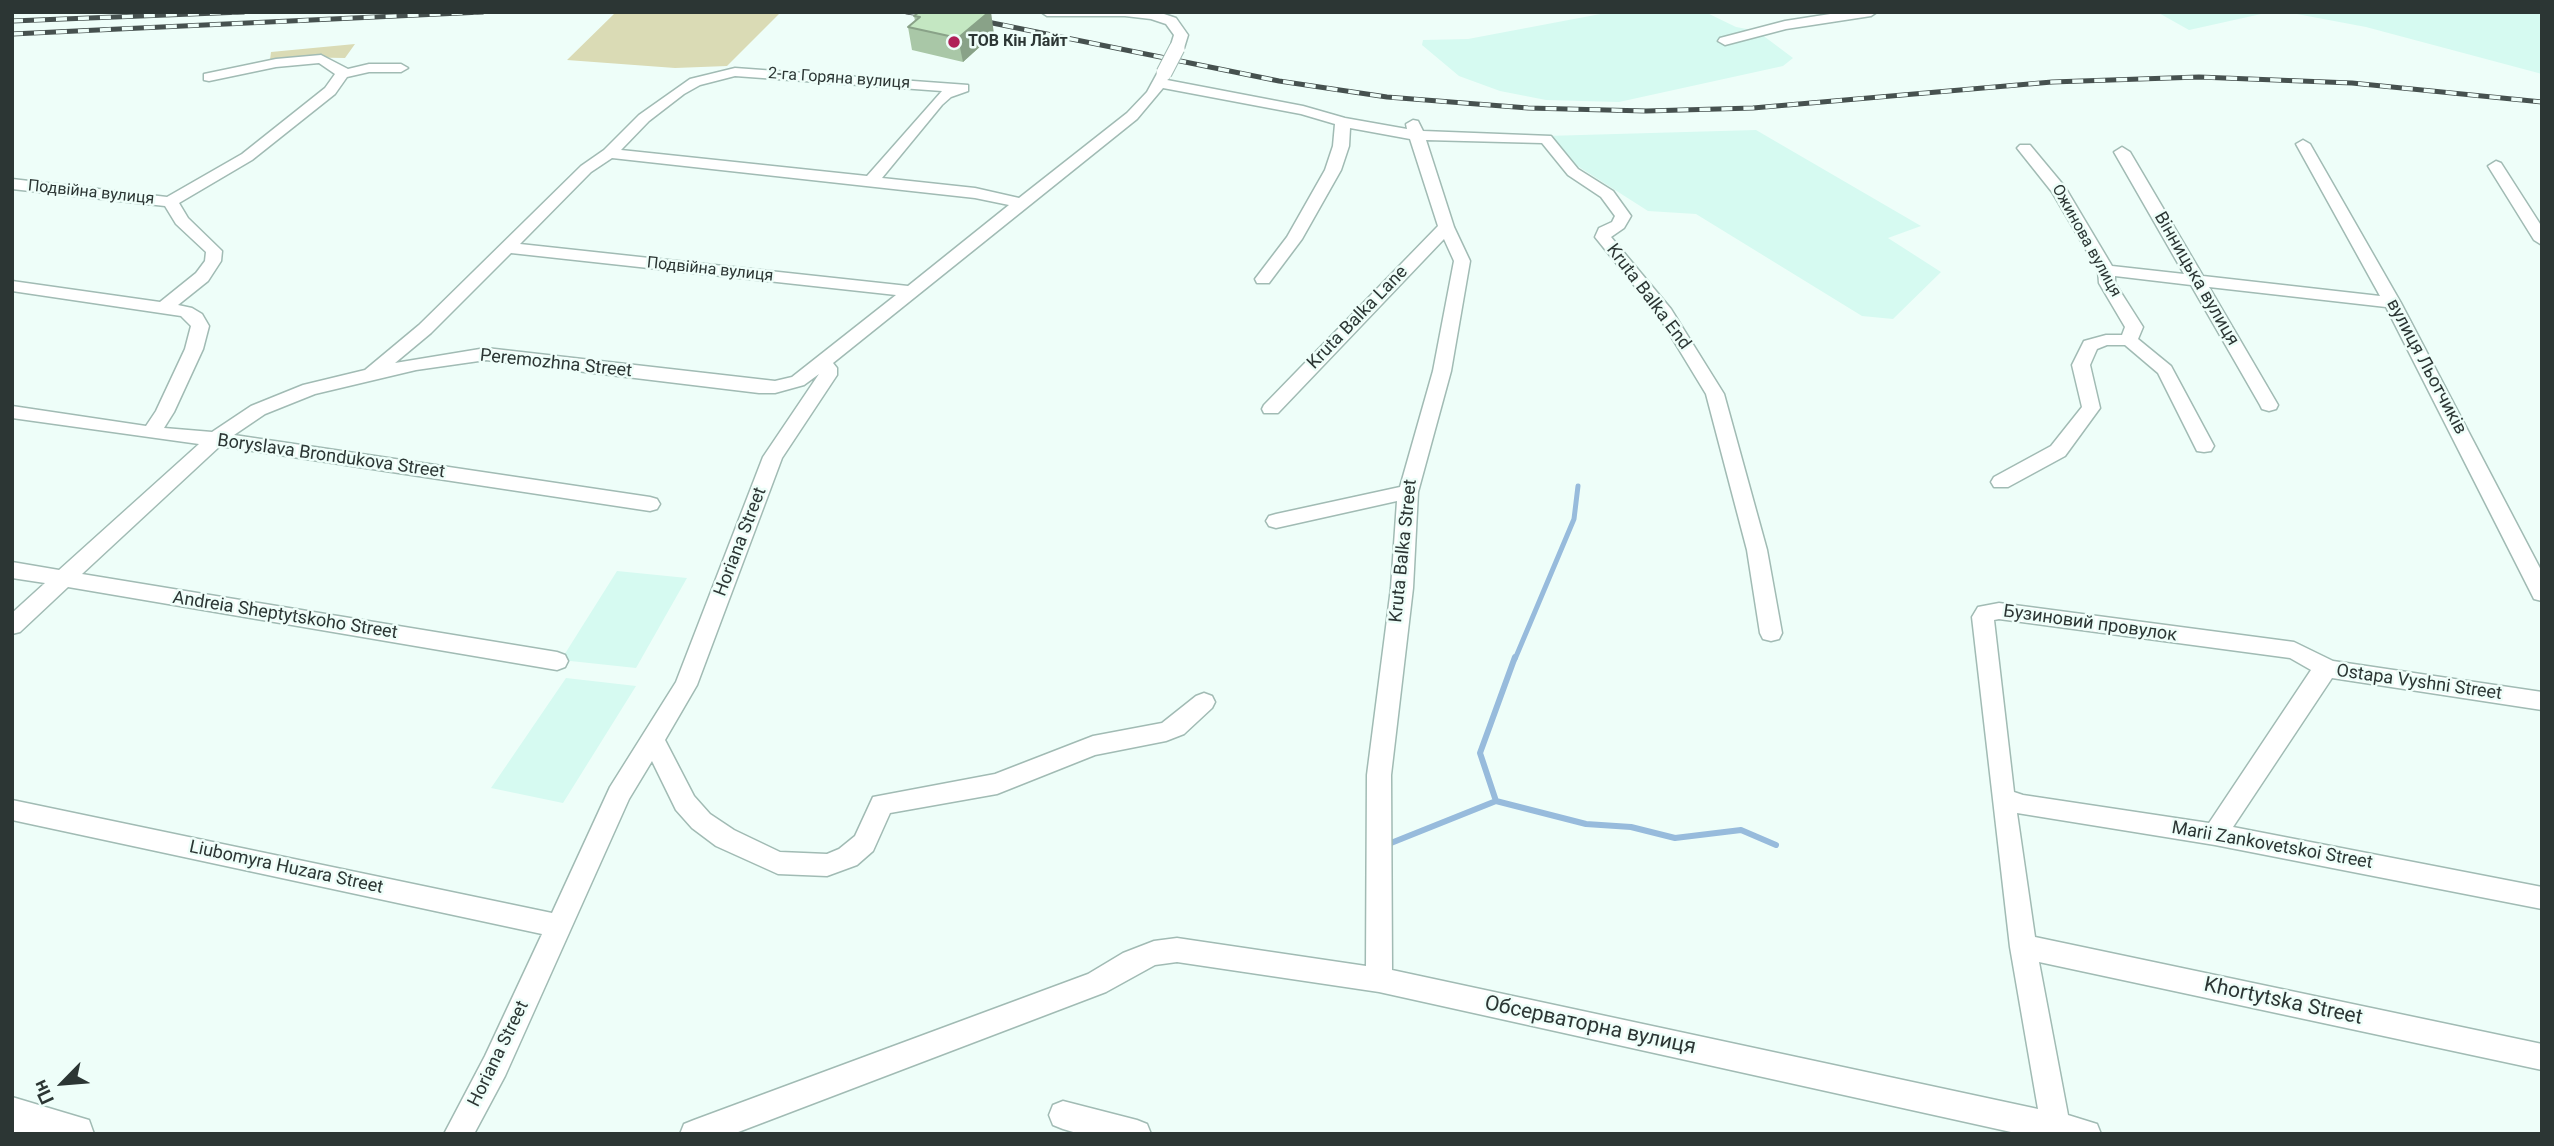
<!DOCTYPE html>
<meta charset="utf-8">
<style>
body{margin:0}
#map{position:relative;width:2554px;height:1146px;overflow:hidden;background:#eefef9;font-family:Roboto,sans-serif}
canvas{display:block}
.frame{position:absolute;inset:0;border:14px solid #2c3634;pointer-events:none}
.north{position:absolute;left:28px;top:1048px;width:70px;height:70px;-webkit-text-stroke:5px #eefef9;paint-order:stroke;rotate:245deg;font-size:19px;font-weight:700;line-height:28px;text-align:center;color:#2c3634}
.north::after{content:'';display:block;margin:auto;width:24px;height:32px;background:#2c3634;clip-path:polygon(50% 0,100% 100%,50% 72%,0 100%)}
</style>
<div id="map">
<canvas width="2554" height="1146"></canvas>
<div class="frame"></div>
<div class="north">Пн</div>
</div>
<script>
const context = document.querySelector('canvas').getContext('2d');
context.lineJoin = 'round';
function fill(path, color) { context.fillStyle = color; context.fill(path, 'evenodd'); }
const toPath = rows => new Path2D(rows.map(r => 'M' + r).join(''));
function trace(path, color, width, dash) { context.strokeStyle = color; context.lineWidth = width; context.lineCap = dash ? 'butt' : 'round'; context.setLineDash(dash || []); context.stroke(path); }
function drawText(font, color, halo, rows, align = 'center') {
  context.font = font + ' Roboto,sans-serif'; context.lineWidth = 5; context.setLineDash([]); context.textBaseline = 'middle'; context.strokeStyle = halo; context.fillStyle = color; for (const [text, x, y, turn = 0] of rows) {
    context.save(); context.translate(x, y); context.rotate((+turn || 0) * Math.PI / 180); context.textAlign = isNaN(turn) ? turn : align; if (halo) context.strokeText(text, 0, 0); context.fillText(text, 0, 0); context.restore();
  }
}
fill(toPath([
 [1611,12,1705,12,1736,27,1757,31,1793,58,1783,66,1619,102,1546,100,1500,91,1459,76,1422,45,1423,40,1468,39],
 [2157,12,2270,12,2189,30],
 [2286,12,2542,12,2542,74,2366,27],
 [1756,130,1921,226,1888,238,1941,272,1893,319,1862,316,1696,214,1648,211,1568,160,1546,136],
 [617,571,687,578,636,668,561,660],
 [566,678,636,686,563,803,491,788]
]), '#d6faf1');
fill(toPath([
 [747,12,779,14,727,66,675,68,567,60,615,13],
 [355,44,345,58,287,57,270,60,271,52]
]), '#dadbb5');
trace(toPath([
 [1515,659,1574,519,1578,486]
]), '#97bbdc', 5);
trace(toPath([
 [1515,657,1480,753,1496,801,1586,824,1631,827,1675,838,1741,830,1776,845],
 [1391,843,1496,801]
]), '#97bbdc', 6);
const minor = toPath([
 [1041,12,1158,12,1176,18,1188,35,1184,48,1177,52,1170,48,1174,35,1166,24,1151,19,1125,16,1047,16,1041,12],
 [1843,12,1877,12,1871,16,1786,29,1725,45,1718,41,1720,38,1785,21,1843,12],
 [321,55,348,69,369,64,401,64,408,68,401,72,369,72,347,77,335,94,252,160,179,203,188,218,222,251,221,261,208,281,178,305,192,308,202,314,209,326,203,349,174,412,164,428,212,432,251,406,303,385,365,370,419,325,581,166,604,150,639,115,690,79,735,68,968,85,968,91,951,97,942,105,882,178,975,188,1019,198,1127,113,1147,92,1159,70,1164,69,1171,73,1167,80,1303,106,1345,118,1407,129,1406,124,1413,120,1418,121,1423,131,1551,136,1578,169,1613,191,1631,216,1624,228,1611,237,1671,309,1724,394,1767,550,1782,633,1779,639,1771,641,1763,639,1760,633,1747,550,1706,394,1658,315,1595,237,1599,228,1612,222,1615,216,1601,197,1568,175,1542,143,1426,140,1454,227,1470,261,1451,371,1418,492,1413,588,1391,775,1392,970,2038,1109,2010,947,1972,617,1978,607,1999,603,2294,642,2333,661,2542,692,2542,710,2332,678,2233,827,2542,887,2542,909,2215,845,2017,813,2035,937,2542,1044,2542,1070,2039,962,2068,1115,2097,1124,2101,1134,2020,1134,1379,992,1177,962,1155,965,1106,992,733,1134,680,1134,684,1124,694,1120,1088,974,1123,953,1154,941,1177,938,1366,966,1367,775,1391,588,1397,501,1276,528,1269,526,1266,521,1269,516,1276,514,1400,487,1433,371,1454,261,1444,239,1278,413,1264,413,1262,409,1264,405,1438,226,1410,139,1350,128,1349,146,1341,170,1302,239,1269,283,1257,283,1255,279,1287,237,1325,170,1333,146,1335,124,1301,114,1163,88,1137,119,833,363,837,368,837,375,782,458,697,685,665,740,694,796,710,814,734,830,780,852,827,854,839,849,855,836,873,797,995,774,1093,736,1162,723,1196,696,1204,693,1212,696,1215,702,1212,708,1184,734,1166,741,1095,755,997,794,890,813,873,851,857,865,827,876,778,874,716,846,692,828,676,810,652,761,629,799,505,1076,474,1134,444,1134,485,1056,542,934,12,820,12,800,552,913,610,787,676,682,763,457,819,374,804,385,775,393,759,393,486,360,416,370,315,394,265,414,234,435,650,497,657,499,660,504,657,509,650,511,220,446,82,574,557,652,565,655,568,661,565,667,557,670,68,587,20,632,12,634,12,613,45,583,12,578,12,562,59,570,199,444,12,418,12,406,146,426,156,411,185,349,191,326,181,316,12,291,12,281,160,302,196,273,205,261,206,252,176,224,165,206,12,189,12,179,167,197,242,154,325,88,335,74,319,63,276,67,209,81,204,80,204,74,276,59,321,55],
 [735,76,942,91,867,176,621,150,649,121,684,94,700,85,735,76],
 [612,158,975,198,1009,205,908,286,520,244,591,172,612,158],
 [511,253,896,295,792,377,775,381,486,348,395,363,431,333,511,253],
 [1999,619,2290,658,2311,670,2209,823,2023,795,2014,792,1994,620,1999,619],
 [2303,140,2310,144,2401,303,2542,572,2542,601,2534,599,2531,593,2386,307,2209,287,2278,405,2276,409,2269,411,2262,409,2260,405,2191,285,2115,276,2115,283,2143,327,2138,339,2171,366,2214,446,2211,451,2204,452,2197,451,2158,373,2125,345,2107,345,2097,349,2090,365,2100,408,2065,456,2008,487,1994,487,1991,482,1994,477,2051,446,2082,407,2072,365,2084,341,2106,335,2122,335,2125,327,2099,283,2098,270,2052,192,2017,148,2020,145,2030,145,2065,187,2112,266,2184,274,2114,152,2122,147,2130,152,2203,276,2380,296,2296,144,2303,140],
 [2496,161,2501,163,2542,227,2542,245,2534,240,2488,166,2496,161],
 [1063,1101,1137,1120,1147,1124,1151,1134,1080,1134,1063,1129,1053,1125,1049,1115,1053,1105,1063,1101]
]);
const major = toPath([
 [12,1097,89,1120,94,1134,12,1134,12,1097]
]);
trace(minor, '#a1bbb4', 3);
trace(major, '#a1bbb4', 3);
fill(minor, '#fff');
fill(major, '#fff');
const rail = toPath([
 [907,12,935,16],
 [938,12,1279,81,1387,97,1528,108,1646,111,1753,108,2052,82,2199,77,2352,83,2542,102],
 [12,21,243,12],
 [12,34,482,12]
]);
trace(rail, '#46514f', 5);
trace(rail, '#eefef9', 3.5, [11]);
const minorBridge = toPath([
 [1164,73,1177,48]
]);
trace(minorBridge, '#a1bbb4', 17, []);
trace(minorBridge, '#fff', 15);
fill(toPath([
 [914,16,994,34,963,62,912,50,908,27,915,21]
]), '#a9c7a7');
fill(toPath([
 [989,12,991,12,994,34,963,62,958,38]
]), '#89a288');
const building = toPath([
 [919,12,989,12,958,38,908,27,920,17,914,16,919,12]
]);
fill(building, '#c4e7c2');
trace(building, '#89a288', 2);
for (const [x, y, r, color] of [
 [954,42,7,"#b02258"]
]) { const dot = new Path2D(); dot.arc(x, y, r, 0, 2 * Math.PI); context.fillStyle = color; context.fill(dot); trace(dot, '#eefef9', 2.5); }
drawText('bold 16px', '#2c3634', '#eefef9', [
 ["ТОВ Кін Лайт",968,42]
], 'left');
drawText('16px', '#2c3634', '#eefef9', [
 ["2-га Горяна вулиця",839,79,4],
 ["Подвійна вулиця",91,193,6],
 ["Ожинова вулиця",2086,241,61],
 ["Подвійна вулиця",710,270,6]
]);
drawText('18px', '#2c3634', '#eefef9', [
 ["Вінницька вулиця",2196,279,60],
 ["Kruta Balka End",1648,297,53],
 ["Kruta Balka Lane",1358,318,-46],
 ["Peremozhna Street",556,364,6],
 ["вулиця Льотчиків",2426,367,62],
 ["Boryslava Brondukova Street",331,457,8],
 ["Horiana Street",741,542,-69],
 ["Kruta Balka Street",1404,551,-84],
 ["Andreia Sheptytskoho Street",285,616,9],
 ["Бузиновий провулок",2090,624,8],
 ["Ostapa Vyshni Street",2419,683,8],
 ["Marii Zankovetskoi Street",2272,846,10],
 ["Liubomyra Huzara Street",286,868,12],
 ["Horiana Street",499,1054,-64]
]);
drawText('21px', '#2c3634', '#eefef9', [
 ["Khortytska Street",2283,1002,12],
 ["Обсерваторна вулиця",1590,1026,12]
]);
</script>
